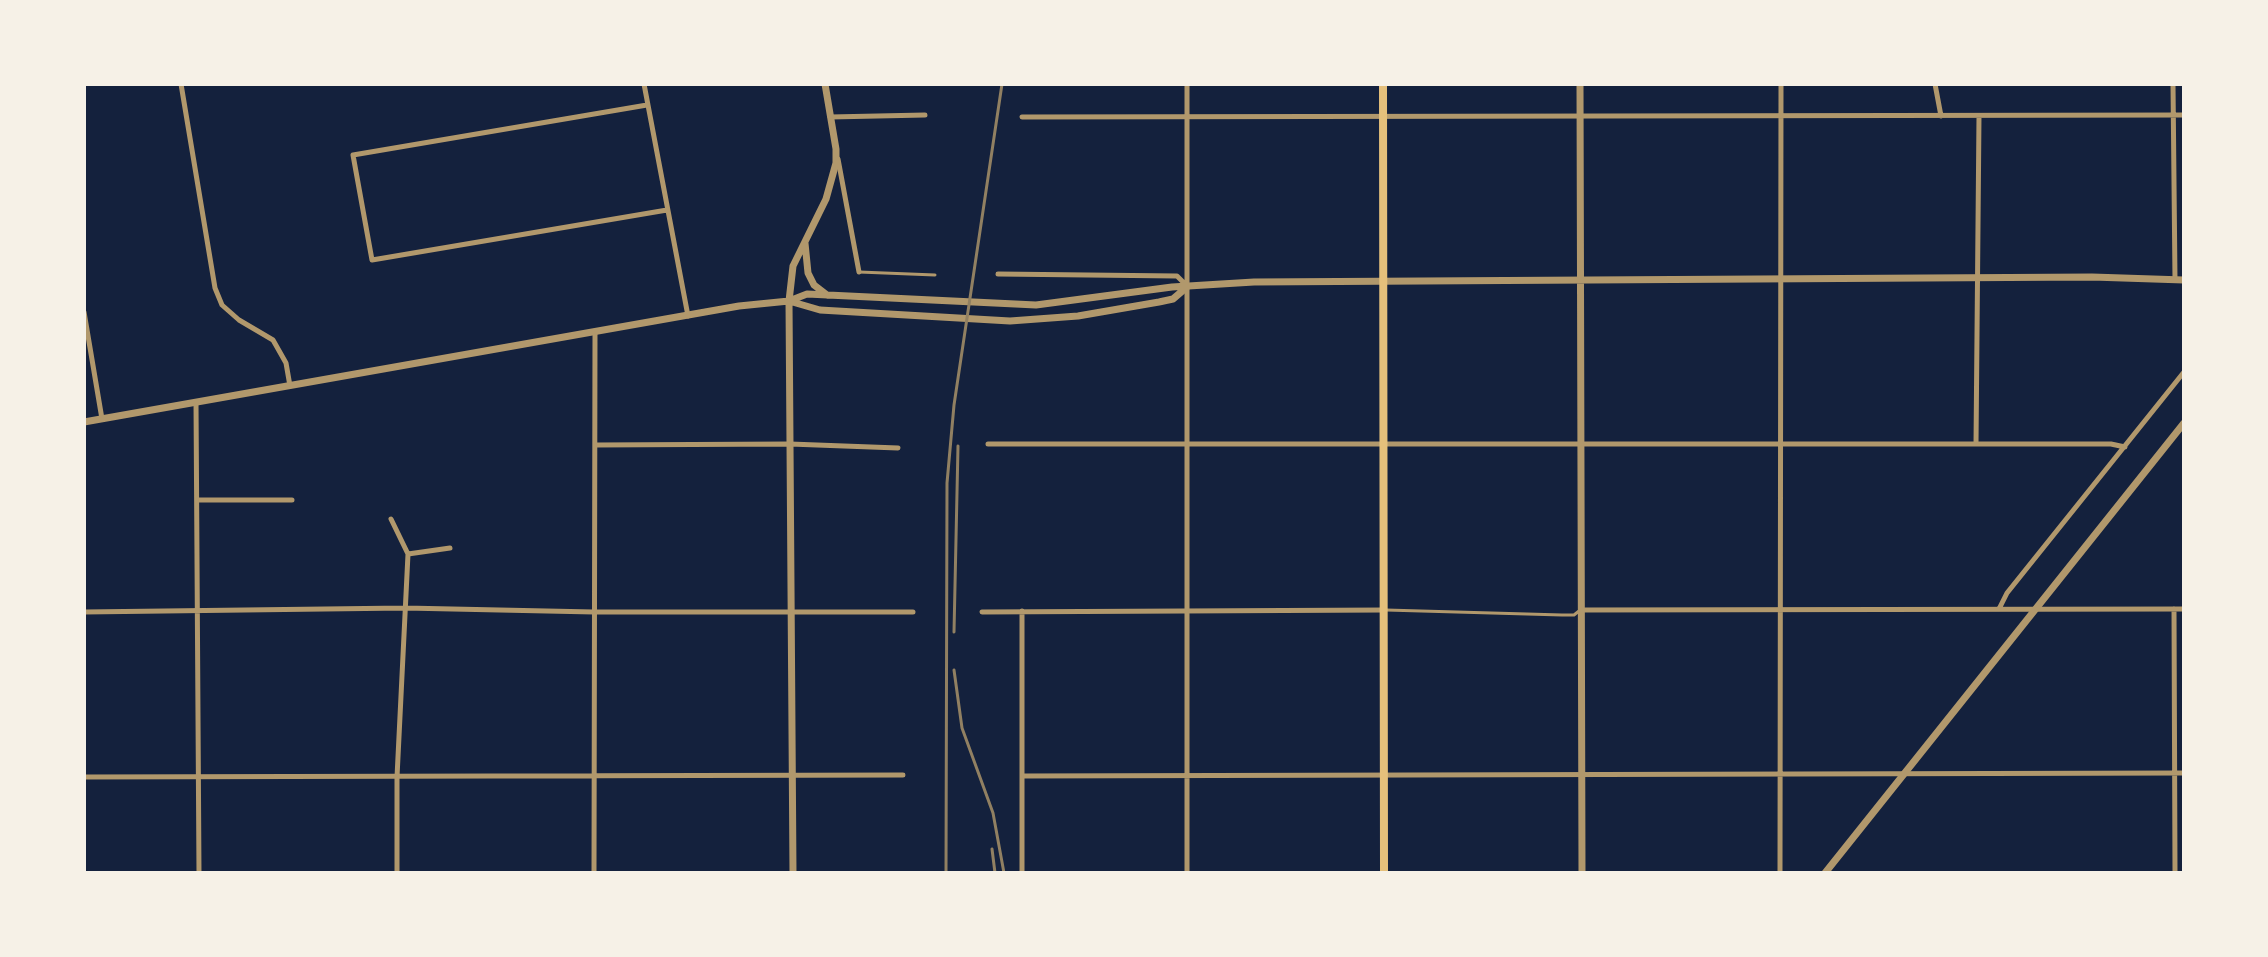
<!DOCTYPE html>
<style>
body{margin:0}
#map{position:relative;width:2268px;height:957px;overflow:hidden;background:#14213d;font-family:"Fira Sans Condensed",sans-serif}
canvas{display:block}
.frame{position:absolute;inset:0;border:86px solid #f6f1e7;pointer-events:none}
</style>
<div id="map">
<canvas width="2268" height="957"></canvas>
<div class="frame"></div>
</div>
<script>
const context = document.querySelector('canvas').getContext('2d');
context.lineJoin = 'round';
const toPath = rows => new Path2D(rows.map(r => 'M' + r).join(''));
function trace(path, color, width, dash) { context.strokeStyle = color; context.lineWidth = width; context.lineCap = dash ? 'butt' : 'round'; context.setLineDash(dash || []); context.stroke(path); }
trace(toPath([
 [859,272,935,275],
 [1386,610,1562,615,1574,615,1579,611]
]), '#b1986c', 3);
trace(toPath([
 [181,84,215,288,222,305,239,320,273,340,286,363,290,386],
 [644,84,688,316],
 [1935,84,1941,116],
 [2173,84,2175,280],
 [647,105,353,155,372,260,667,210],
 [830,117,925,115],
 [1022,117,2184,115],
 [838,159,859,272],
 [998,274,1177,276,1187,286],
 [84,312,102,419],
 [196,402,199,873],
 [988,444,2111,444,2125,447],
 [1976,444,1979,116],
 [595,445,790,444,898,448],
 [197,500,292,500],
 [391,519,408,554,397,777,397,873],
 [408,554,450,548],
 [1999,609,2007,593,2184,372],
 [2174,609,2175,873],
 [1581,610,2184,609],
 [84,612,405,608,594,612,913,612],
 [982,612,1384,610],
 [1022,776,2184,773],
 [84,777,903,775],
 [594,873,595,332],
 [1022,873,1022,611],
 [1187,873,1187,84],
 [1780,873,1781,84]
]), '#b1986c', 5);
trace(toPath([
 [1580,84,1582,873],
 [805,243,808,273,814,285,827,295],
 [789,301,820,310,1010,321,1078,316,1159,302,1173,299,1187,287],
 [84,422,739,306,789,301,807,294,1036,305,1172,287,1254,282,2092,277,2184,280],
 [793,873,789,301,793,266,826,199,836,163,836,149,825,84],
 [1825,873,2184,423]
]), '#b1986c', 7);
trace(toPath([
 [1383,84,1384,873]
]), '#e5c07b', 8);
trace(toPath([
 [954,632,958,446],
 [954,670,962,728,993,813,1004,873],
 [992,849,995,873],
 [946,873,947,483,954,405,1002,84]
]), '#918062', 3);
</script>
